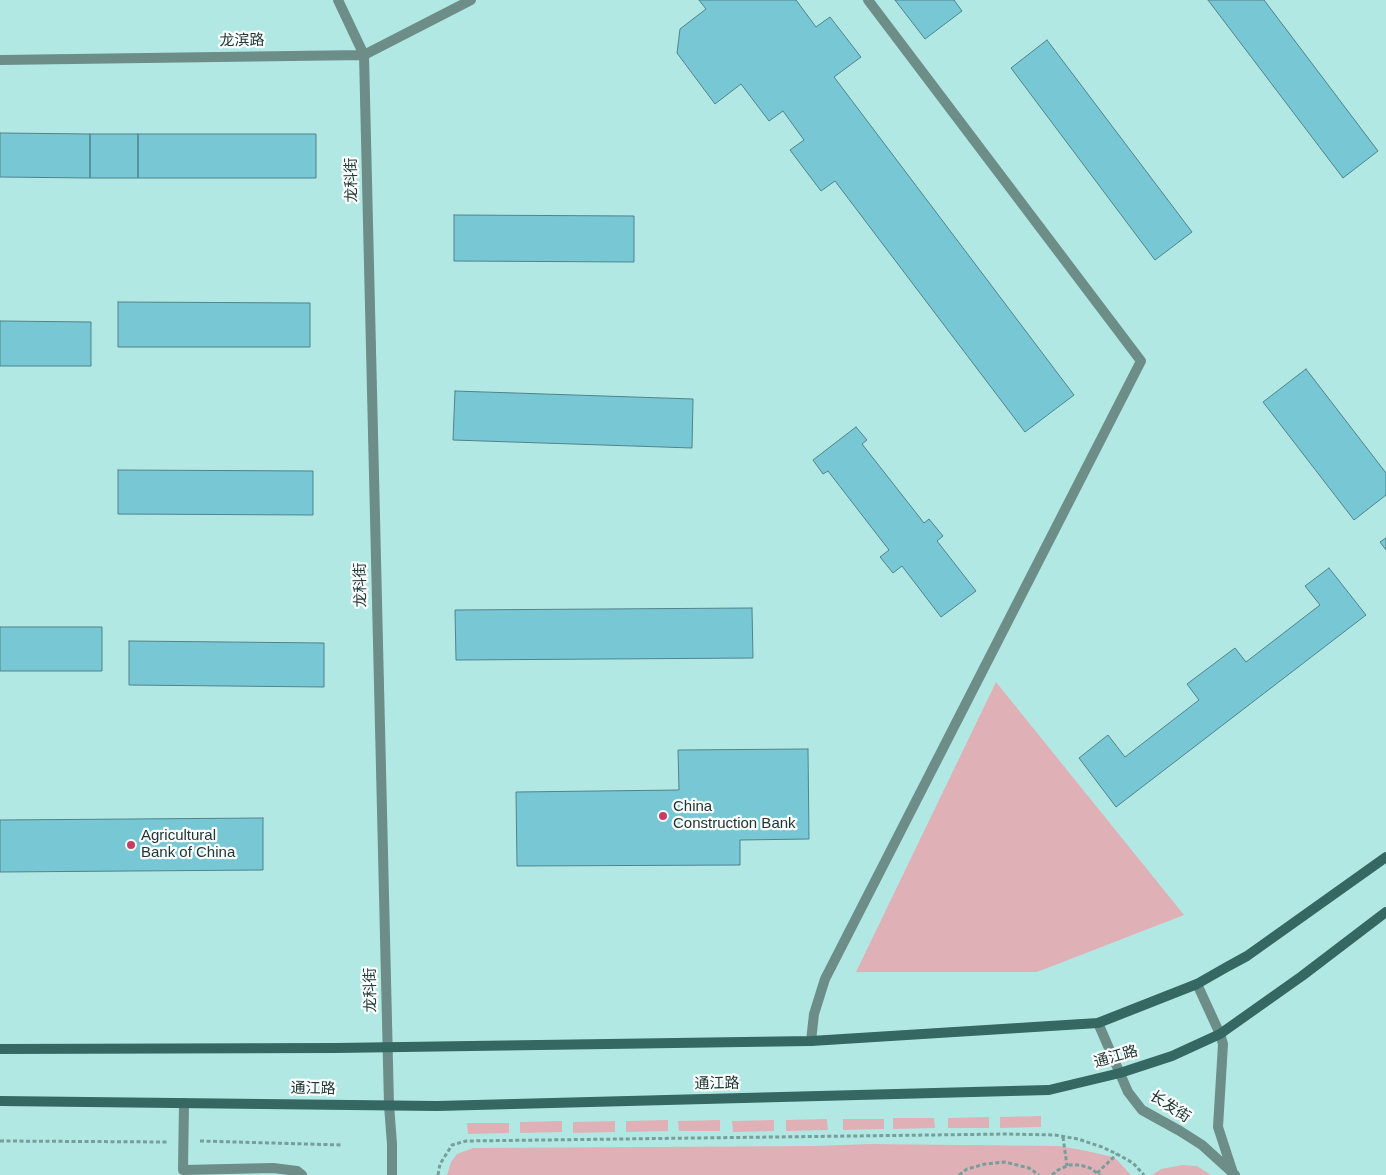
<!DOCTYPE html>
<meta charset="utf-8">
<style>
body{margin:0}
canvas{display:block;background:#b2e8e3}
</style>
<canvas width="1386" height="1175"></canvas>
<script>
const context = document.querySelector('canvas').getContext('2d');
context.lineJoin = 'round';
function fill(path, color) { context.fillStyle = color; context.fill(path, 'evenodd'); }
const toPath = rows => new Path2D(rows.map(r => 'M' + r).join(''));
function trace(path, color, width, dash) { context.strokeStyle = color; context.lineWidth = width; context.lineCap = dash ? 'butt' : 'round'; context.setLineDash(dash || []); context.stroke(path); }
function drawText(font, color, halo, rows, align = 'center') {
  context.font = font + ' Helvetica,"Noto Sans SC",sans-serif'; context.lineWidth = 4.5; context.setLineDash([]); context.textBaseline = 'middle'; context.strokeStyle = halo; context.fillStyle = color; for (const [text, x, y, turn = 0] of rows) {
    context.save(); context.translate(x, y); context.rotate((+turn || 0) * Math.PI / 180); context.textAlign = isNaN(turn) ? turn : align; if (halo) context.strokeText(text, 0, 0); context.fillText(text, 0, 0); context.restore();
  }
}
fill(toPath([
 [996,682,1184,915,1037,972,856,972],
 [1041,1116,1041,1127,1000,1128,1000,1117],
 [989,1117,989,1128,948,1128,948,1118],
 [893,1118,934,1118,935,1128,893,1129],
 [827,1119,828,1130,786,1131,786,1120],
 [843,1119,884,1119,884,1129,843,1130],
 [668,1120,668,1131,626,1132,626,1121],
 [720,1120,720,1131,679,1131,678,1121],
 [774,1120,774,1131,733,1132,732,1121],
 [562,1121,562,1132,520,1133,520,1122],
 [615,1121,615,1132,573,1133,573,1122],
 [467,1123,509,1123,509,1133,468,1134],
 [870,1144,1059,1146,1082,1150,1113,1157,1118,1161,1131,1175,447,1175,451,1162,457,1154,473,1148,814,1146],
 [1182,1165,1197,1166,1211,1175,1152,1175,1161,1169]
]), '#e0b0b7');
const building = toPath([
 [699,0,796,0,816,27,830,17,861,57,834,77,1074,395,1025,432,835,181,821,191,790,150,804,140,783,111,769,121,741,84,715,104,677,53,680,29,706,9,699,0],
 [895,0,954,0,962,11,925,39,895,0],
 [1208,0,1264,0,1378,151,1343,178,1208,0],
 [1047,40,1192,232,1155,260,1011,68,1047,40],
 [0,133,90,134,90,178,0,177,0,133],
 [90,134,138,134,138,178,90,178,90,134],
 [138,134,316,134,316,178,138,178,138,134],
 [454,215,634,216,634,262,454,261,454,215],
 [118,302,310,303,310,347,118,347,118,302],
 [0,321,91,322,91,366,0,366,0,321],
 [1306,369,1386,473,1386,495,1354,520,1263,402,1306,369],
 [455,391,693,399,692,448,453,440,455,391],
 [856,427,867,440,862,444,924,523,929,519,943,536,937,541,976,591,941,617,902,566,893,573,880,557,889,550,828,471,823,474,813,460,856,427],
 [118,470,313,471,313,515,118,514,118,470],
 [1386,538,1386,550,1380,542,1386,538],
 [1329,568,1366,615,1116,807,1079,758,1108,735,1125,757,1199,700,1187,684,1235,648,1246,662,1320,605,1305,586,1329,568],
 [752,608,753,658,456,660,455,610,752,608],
 [0,627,102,627,102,671,0,671,0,627],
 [129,641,324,643,324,687,129,685,129,641],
 [808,749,809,839,740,840,740,865,517,866,516,792,679,790,678,750,808,749],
 [263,818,263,870,0,872,0,820,263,818]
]);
fill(building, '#77c7d4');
trace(building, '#51838b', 1);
trace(toPath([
 [1063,1137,1067,1166],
 [0,1141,168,1142],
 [200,1141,343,1145],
 [1097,1173,1117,1154],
 [438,1175,440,1164,452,1145,466,1141,1006,1134,1055,1135,1078,1139,1102,1147,1117,1154,1133,1163,1144,1175],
 [959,1175,967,1169,985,1164,1005,1162,1029,1168,1039,1175],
 [1052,1175,1058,1170,1069,1165,1080,1165,1090,1168,1100,1175]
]), '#769e9a', 3, [4, 2.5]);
trace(toPath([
 [184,1103,183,1170,273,1168,297,1171,302,1175]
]), '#6d8d89', 10);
trace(toPath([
 [338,0,364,55,389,1105,392,1144,392,1175],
 [0,60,364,55,471,0],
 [1197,984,1220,1034,1223,1044,1218,1127,1233,1173],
 [1098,1023,1128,1092,1142,1110,1180,1131,1202,1145,1235,1175],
 [811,1041,814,1014,825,979,1141,361,868,0]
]), '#6d8d89', 10);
trace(toPath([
 [0,1049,335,1048,811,1041,1098,1023,1197,984,1225,968,1247,956,1386,857],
 [0,1101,437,1106,1049,1090,1120,1073,1172,1056,1220,1034,1302,976,1386,912]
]), '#356763', 10);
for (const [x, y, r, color] of [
 [663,816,5,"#cb3c63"],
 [131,845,5,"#cb3c63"]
]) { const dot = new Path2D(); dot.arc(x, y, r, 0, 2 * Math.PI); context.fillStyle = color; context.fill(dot); trace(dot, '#f9fefd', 2); }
drawText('15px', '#213634', '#f9fefd', [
 ["龙滨路",242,41,-1],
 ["龙科街",352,180,-91],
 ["龙科街",361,585,-91],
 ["龙科街",371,990,-91],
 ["通江路",1116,1057,-16],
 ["通江路",717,1084,-1],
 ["通江路",313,1089,1],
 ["长发街",1170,1107,33]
]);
drawText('15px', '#213634', '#f9fefd', [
 ["China",673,807],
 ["Construction Bank",673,824],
 ["Agricultural",141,836],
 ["Bank of China",141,853]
], 'left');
</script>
